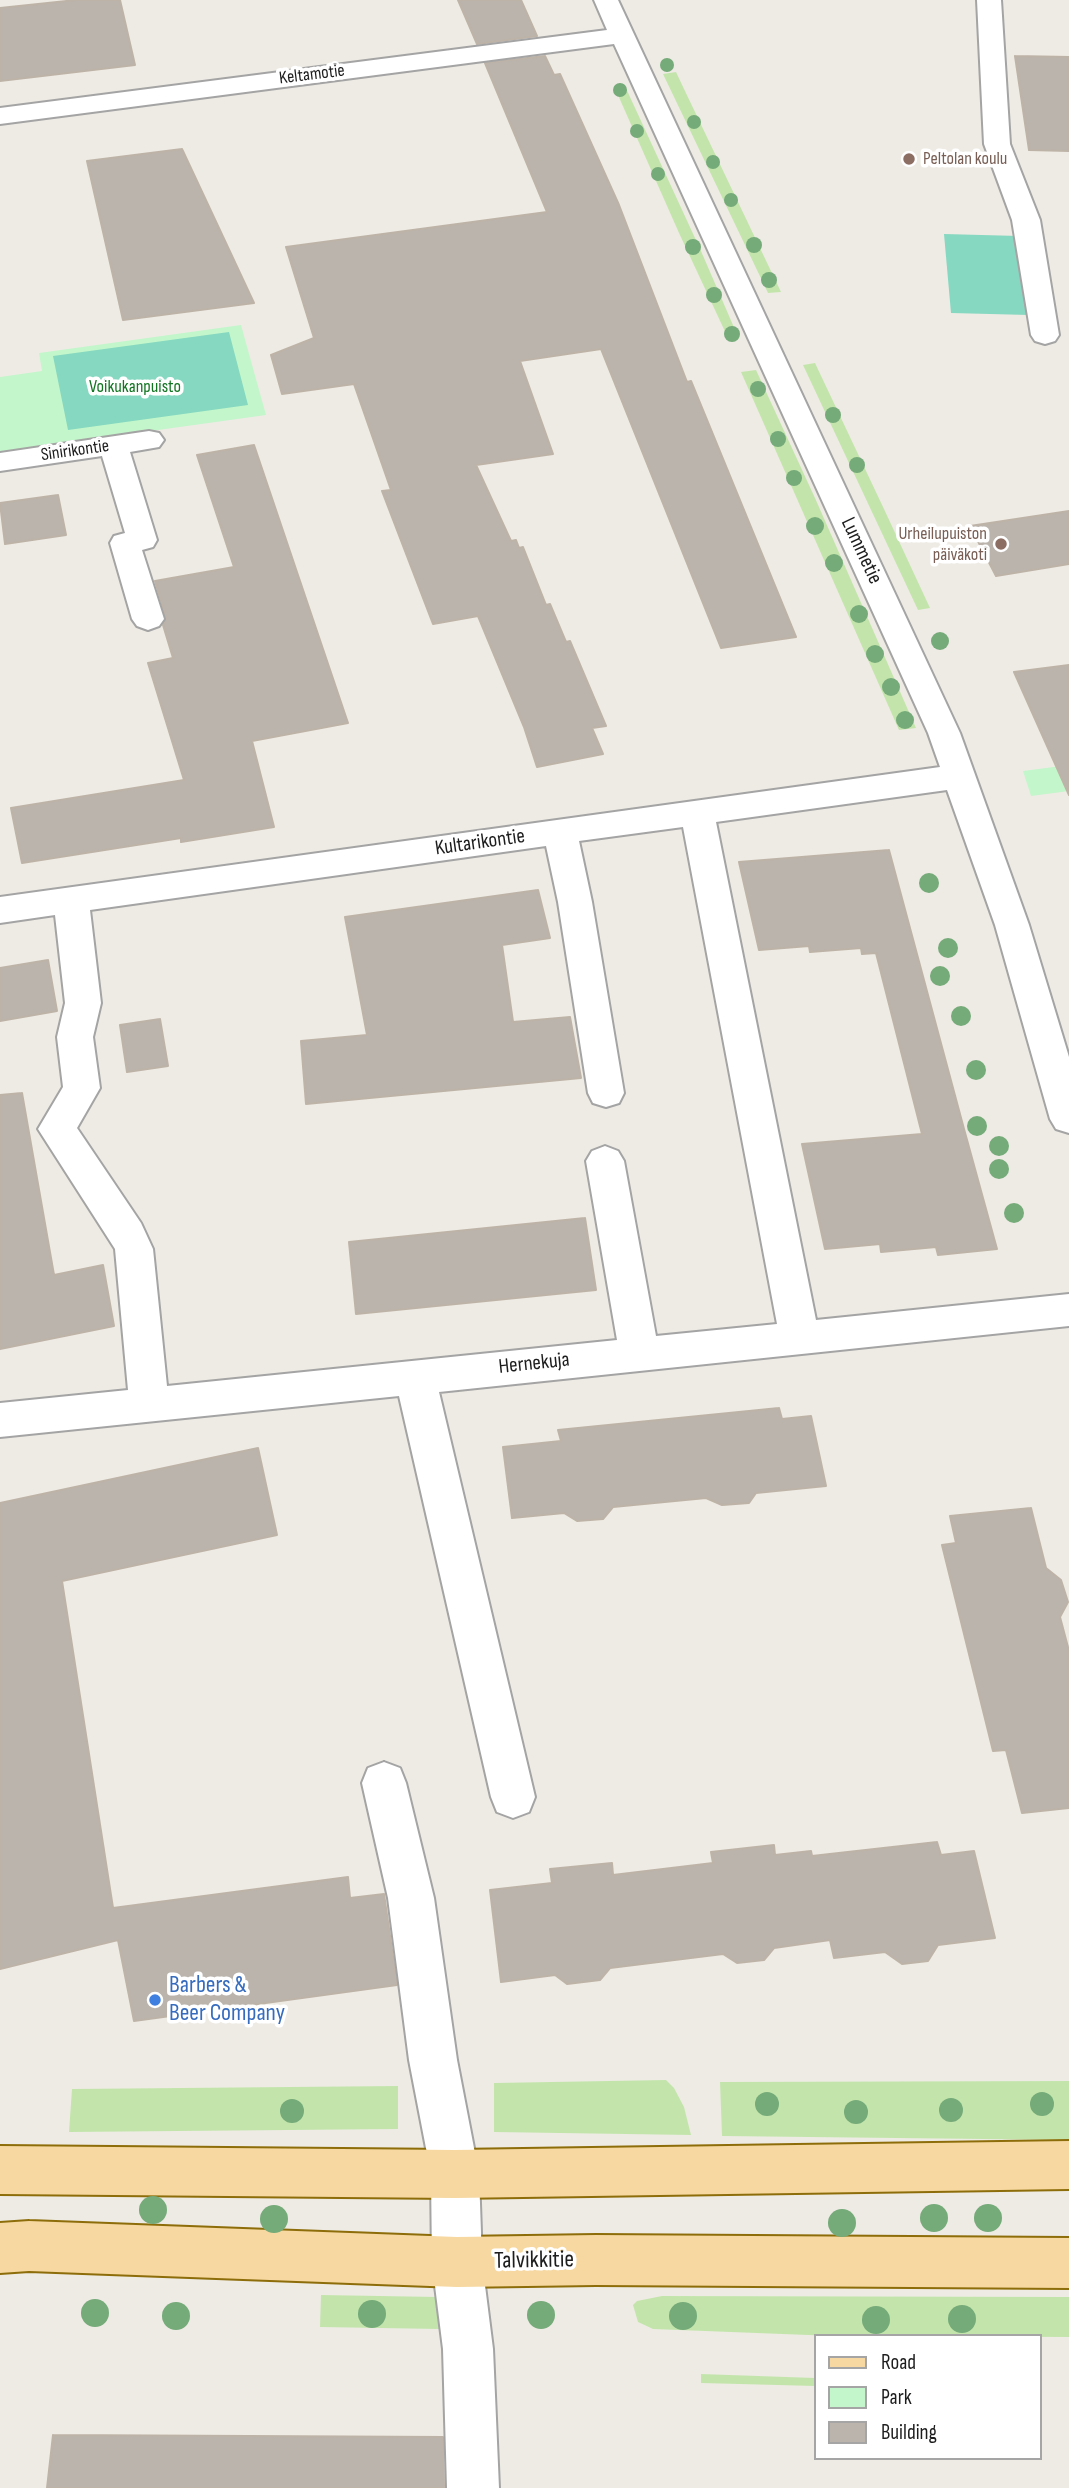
<!DOCTYPE html>
<meta charset="utf-8">
<style>
body{margin:0}
#map{position:relative;width:1069px;height:2488px;overflow:hidden;background:#eeebe4;font-family:"Sofia Sans Condensed",sans-serif}
canvas{display:block}
.legend{position:absolute;left:814px;top:2334px;width:228px;height:126px;box-sizing:border-box;background:#fff;border:2px solid #a5a5a5;margin:0;padding:9px 12px;list-style:none;font-size:21px;color:#1d1d1d}
.legend li{display:flex;align-items:center;gap:14px;height:35px}
.legend b{width:35px;border:2px solid #a5a5a5}
</style>
<div id="map">
<canvas width="1069" height="2488"></canvas>
<ul class="legend">
<li><b style="height:9px;background:#f6d8a0"></b>Road</li>
<li><b style="height:19px;background:#c3f6cb"></b>Park</li>
<li><b style="height:19px;background:#bab4ad"></b>Building</li>
</ul>
</div>
<script>
const context = document.querySelector('canvas').getContext('2d');
context.lineJoin = 'round';
function fill(path, color) { context.fillStyle = color; context.fill(path, 'evenodd'); }
const toPath = rows => new Path2D(rows.map(r => 'M' + r).join(''));
function trace(path, color, width, dash) { context.strokeStyle = color; context.lineWidth = width; context.lineCap = dash ? 'butt' : 'round'; context.setLineDash(dash || []); context.stroke(path); }
function drawText(font, color, halo, rows, align = 'center') {
  context.font = font + ' "Sofia Sans Condensed",sans-serif'; context.lineWidth = 7; context.setLineDash([]); context.textBaseline = 'middle'; context.strokeStyle = halo; context.fillStyle = color; for (const [text, x, y, turn = 0] of rows) {
    context.save(); context.translate(x, y); context.rotate((+turn || 0) * Math.PI / 180); context.textAlign = isNaN(turn) ? turn : align; if (halo) context.strokeText(text, 0, 0); context.fillText(text, 0, 0); context.restore();
  }
}
fill(toPath([
 [676,72,685,91,781,292,768,293,663,74],
 [624,84,701,251,739,339,729,340,679,233,614,86],
 [815,363,884,509,930,608,918,610,803,365],
 [756,370,815,498,916,728,899,730,741,372],
 [666,2080,674,2088,684,2107,691,2135,494,2132,494,2083],
 [1069,2081,1069,2140,722,2136,720,2082],
 [398,2086,398,2129,69,2132,72,2089],
 [321,2295,439,2297,439,2329,320,2327],
 [662,2296,1069,2297,1069,2337,834,2336,653,2329,638,2322,633,2305,637,2301],
 [701,2374,815,2378,815,2386,701,2383]
]), '#c3e5ac');
fill(toPath([
 [241,325,266,415,0,452,0,377,42,371,39,353],
 [1069,765,1069,791,1031,796,1023,771]
]), '#c3f6cb');
fill(toPath([
 [944,234,1019,236,1029,315,951,313],
 [229,332,248,405,68,430,53,356]
]), '#86d8c0');
const building = toPath([
 [76,0,120,0,135,65,0,81,0,8,76,0],
 [458,0,521,0,537,36,477,44,458,0],
 [545,56,554,75,560,74,619,205,687,382,691,381,796,637,721,648,601,349,520,361,553,454,476,465,511,541,516,540,519,548,523,547,546,605,550,604,566,642,570,641,606,726,592,728,603,754,537,767,524,727,478,616,433,624,382,491,391,490,354,384,282,394,271,355,314,338,286,247,547,212,485,63,545,56],
 [1015,56,1069,57,1069,151,1029,150,1015,56],
 [182,149,254,303,123,320,87,161,182,149],
 [254,445,348,723,252,741,274,827,181,842,181,838,22,863,11,808,184,780,148,663,173,658,163,625,166,618,155,581,234,567,197,455,254,445],
 [58,495,66,535,5,544,0,503,58,495],
 [1069,511,1069,564,996,576,970,526,1069,511],
 [1069,665,1069,795,1014,672,1069,665],
 [889,850,964,1129,997,1249,938,1255,936,1247,881,1252,880,1244,825,1249,802,1144,922,1134,876,953,862,954,861,948,810,952,809,946,759,950,739,862,889,850],
 [538,890,550,938,502,945,513,1022,570,1017,581,1078,306,1104,301,1041,367,1035,345,917,538,890],
 [48,960,57,1011,0,1021,0,968,48,960],
 [160,1019,168,1066,127,1072,120,1025,160,1019],
 [22,1093,54,1275,103,1265,114,1326,0,1349,0,1095,22,1093],
 [585,1218,596,1290,356,1314,349,1242,585,1218],
 [779,1408,782,1419,811,1416,826,1486,756,1493,749,1503,722,1505,706,1498,613,1507,603,1519,577,1521,564,1513,512,1518,503,1447,561,1441,558,1430,779,1408],
 [258,1448,277,1535,62,1581,113,1908,348,1877,350,1898,384,1894,397,1985,134,2021,118,1940,0,1969,0,1503,258,1448],
 [1031,1508,1046,1568,1061,1580,1068,1602,1060,1617,1069,1651,1069,1808,1022,1813,1006,1750,993,1751,942,1545,956,1543,950,1516,1031,1508],
 [937,1842,941,1855,974,1851,995,1938,938,1945,928,1961,902,1964,885,1952,834,1958,830,1940,774,1948,764,1960,737,1963,723,1954,610,1968,600,1980,567,1984,555,1975,501,1982,490,1890,552,1883,550,1869,612,1863,613,1875,713,1863,711,1852,774,1845,775,1855,811,1851,812,1856,937,1842],
 [53,2435,443,2437,444,2488,47,2488,53,2435]
]);
fill(building, '#bab4ad');
trace(building, '#beb3a7', 2);
const minor = toPath([
 [594,0,618,0,960,733,1029,925,1069,1057,1069,1133,1056,1129,1050,1119,995,925,947,790,716,822,816,1320,1069,1294,1069,1326,439,1392,535,1797,529,1812,513,1818,497,1812,491,1797,399,1396,0,1437,0,1403,128,1390,115,1249,38,1129,63,1087,57,1037,65,1003,55,915,0,923,0,897,940,767,928,733,614,44,0,124,0,108,607,30,594,0],
 [683,827,777,1324,656,1336,624,1161,618,1151,605,1146,592,1151,586,1161,617,1340,167,1386,153,1249,141,1223,77,1128,100,1088,93,1037,101,1003,90,910,546,846,558,902,588,1093,593,1103,606,1107,619,1103,624,1093,592,902,579,841,683,827],
 [977,0,1001,0,1010,144,1040,220,1059,335,1055,341,1045,344,1035,341,1031,335,1012,220,984,144,977,0],
 [149,431,159,433,164,440,159,447,130,452,157,540,153,547,142,550,164,619,159,626,148,630,137,626,132,619,110,543,114,536,125,533,102,456,0,471,0,453,149,431],
 [384,1762,400,1768,406,1783,434,1898,457,2060,479,2174,482,2262,493,2349,499,2488,447,2488,443,2349,432,2262,431,2174,409,2060,388,1898,362,1783,368,1768,384,1762]
]);
const major = toPath([
 [1069,2141,1069,2189,455,2198,0,2194,0,2146,455,2150,1069,2141],
 [29,2221,457,2237,596,2235,1069,2238,1069,2288,596,2285,457,2287,29,2271,0,2273,0,2223,29,2221]
]);
trace(minor, '#a4a4a4', 4);
trace(major, '#8d6d09', 4);
fill(minor, '#fff');
fill(major, '#f6d8a0');
context.fillStyle = '#75aa79';
for (const [x, y, r] of [
 [667,65,7],
 [620,90,7],
 [694,122,7],
 [637,131,7],
 [713,162,7],
 [658,174,7],
 [731,200,7],
 [754,245,8],
 [693,247,8],
 [769,280,8],
 [714,295,8],
 [732,334,8],
 [758,389,8],
 [833,415,8],
 [778,439,8],
 [857,465,8],
 [794,478,8],
 [815,526,9],
 [834,563,9],
 [859,614,9],
 [940,641,9],
 [875,654,9],
 [891,687,9],
 [905,720,9],
 [929,883,10],
 [948,948,10],
 [940,976,10],
 [961,1016,10],
 [976,1070,10],
 [977,1126,10],
 [999,1146,10],
 [999,1169,10],
 [1014,1213,10],
 [767,2104,12],
 [1042,2104,12],
 [951,2110,12],
 [292,2111,12],
 [856,2112,12],
 [153,2210,14],
 [934,2218,14],
 [988,2218,14],
 [274,2219,14],
 [842,2223,14],
 [95,2313,14],
 [372,2314,14],
 [541,2315,14],
 [176,2316,14],
 [683,2316,14],
 [962,2319,14],
 [876,2320,14]
]) { context.beginPath(); context.arc(x, y, r, 0, 2 * Math.PI); context.fill(); }
for (const [x, y, r, color] of [
 [909,159,7,"#8d6e63"],
 [1001,544,7,"#8d6e63"],
 [155,2000,7,"#3f7fe0"]
]) { const dot = new Path2D(); dot.arc(x, y, r, 0, 2 * Math.PI); context.fillStyle = color; context.fill(dot); trace(dot, '#fff', 2.5); }
drawText('18px', '#1d1d1d', '#fff', [
 ["Keltamotie",312,75,-7],
 ["Sinirikontie",75,451,-8]
]);
drawText('18px', '#785e54', '#fff', [
 ["Peltolan koulu",923,159],
 ["Urheilupuiston",987,534,"right"],
 ["päiväkoti",987,555,"right"]
], 'left');
drawText('18px', '#127522', '#fff', [
 ["Voikukanpuisto",135,387]
]);
drawText('21px', '#1d1d1d', '#fff', [
 ["Lummetie",861,551,65],
 ["Kultarikontie",480,843,-8],
 ["Hernekuja",534,1364,-6]
]);
drawText('24px', '#366cbe', '#fff', [
 ["Barbers &",169,1986],
 ["Beer Company",169,2014]
], 'left');
drawText('24px', '#1d1d1d', '#fff', [
 ["Talvikkitie",534,2261,-1]
]);
</script>
